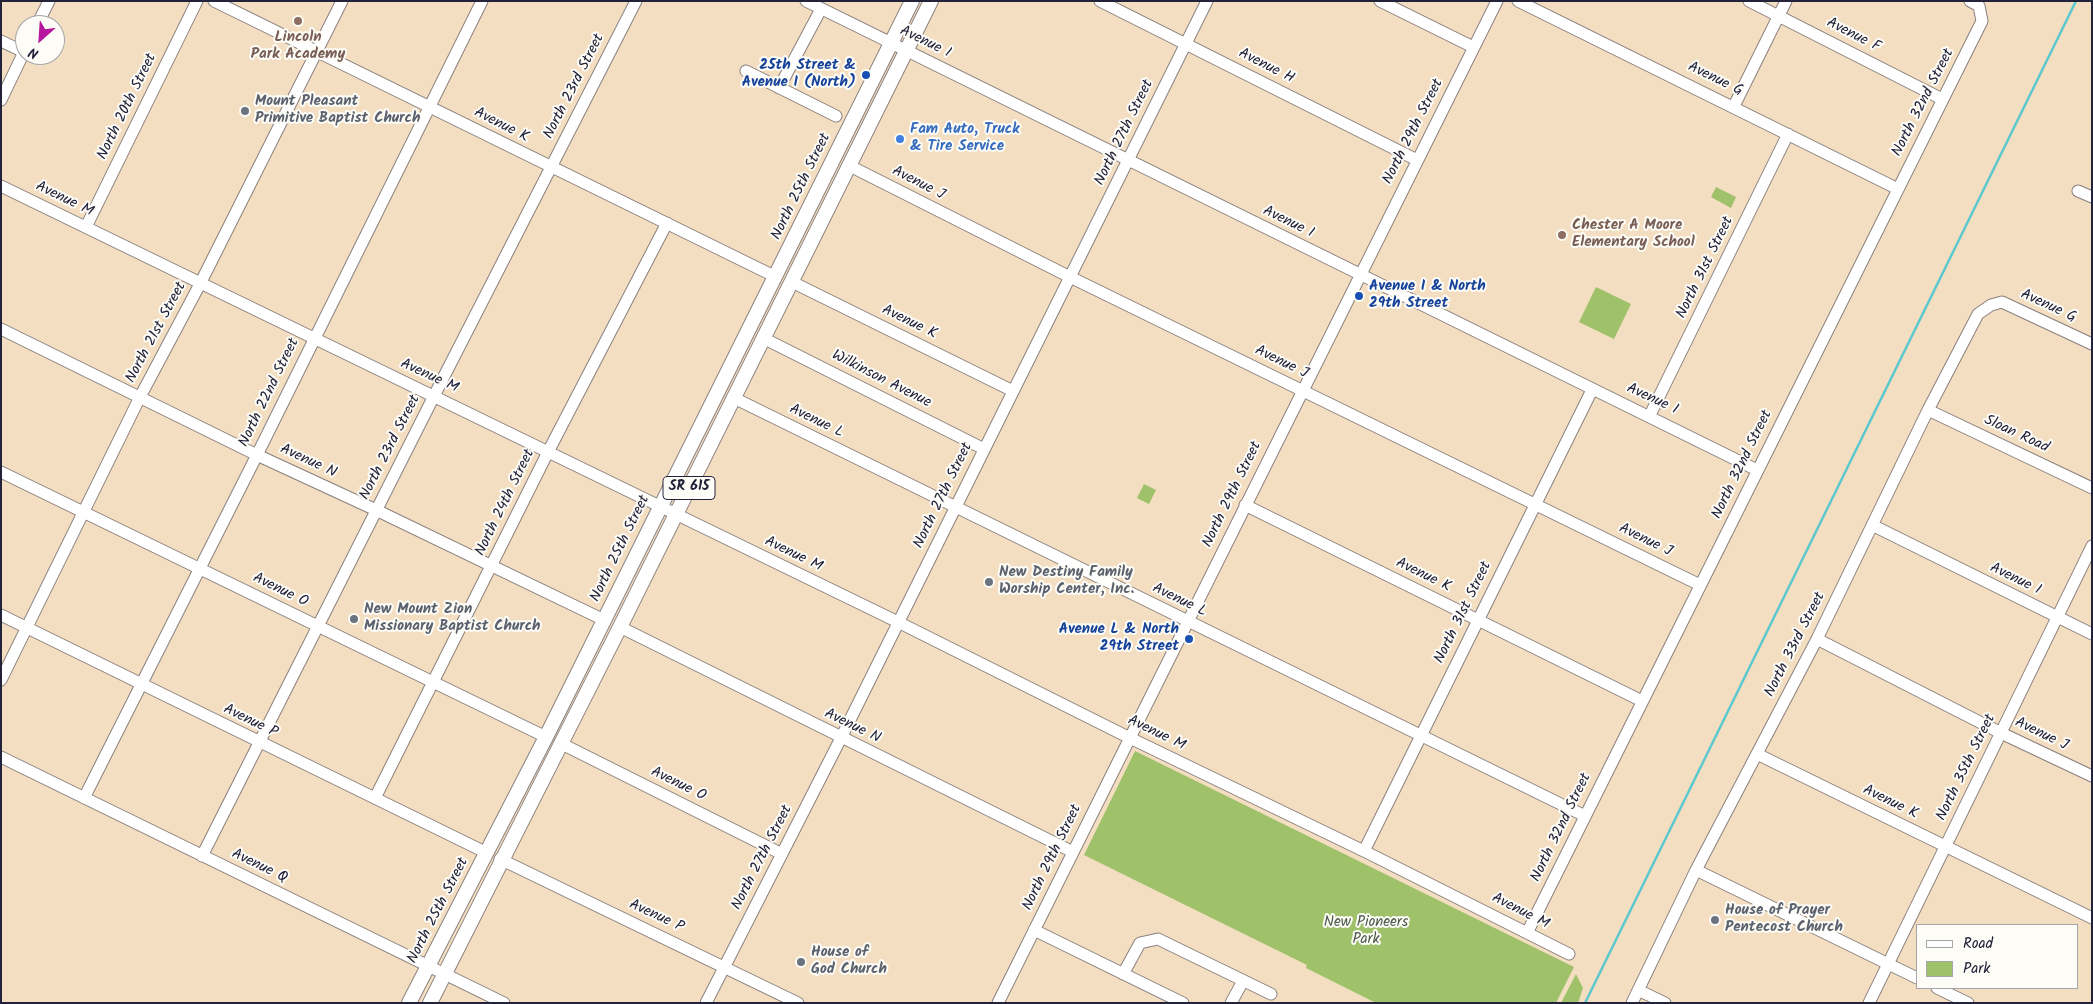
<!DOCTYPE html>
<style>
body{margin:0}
#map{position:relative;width:2093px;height:1004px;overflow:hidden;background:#f3dec1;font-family:Kalam,sans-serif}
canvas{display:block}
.frame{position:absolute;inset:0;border:2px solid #22223b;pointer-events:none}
.legend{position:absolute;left:1916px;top:924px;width:162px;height:65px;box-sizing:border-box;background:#fdfcf7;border:1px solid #a5a5ac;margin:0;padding:6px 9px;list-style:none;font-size:15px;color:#22223b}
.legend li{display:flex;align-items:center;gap:10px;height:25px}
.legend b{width:25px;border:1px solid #a5a5ac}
.north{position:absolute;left:15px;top:15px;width:50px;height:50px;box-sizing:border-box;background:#fdfcf7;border:1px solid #a5a5ac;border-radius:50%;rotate:206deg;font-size:14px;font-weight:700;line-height:20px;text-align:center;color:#22223b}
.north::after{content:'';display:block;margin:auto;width:18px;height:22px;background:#b5179e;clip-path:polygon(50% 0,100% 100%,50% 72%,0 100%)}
</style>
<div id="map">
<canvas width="2093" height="1004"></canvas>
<div class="frame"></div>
<ul class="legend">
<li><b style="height:6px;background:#fff"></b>Road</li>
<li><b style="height:14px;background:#9ec16a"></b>Park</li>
</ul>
<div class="north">N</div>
</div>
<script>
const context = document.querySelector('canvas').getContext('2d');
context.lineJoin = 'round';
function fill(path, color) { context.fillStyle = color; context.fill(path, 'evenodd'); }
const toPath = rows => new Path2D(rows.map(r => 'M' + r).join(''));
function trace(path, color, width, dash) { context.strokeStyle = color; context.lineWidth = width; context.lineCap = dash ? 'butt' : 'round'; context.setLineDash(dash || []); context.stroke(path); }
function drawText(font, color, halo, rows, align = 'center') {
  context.font = font + ' Kalam,sans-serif'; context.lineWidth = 4; context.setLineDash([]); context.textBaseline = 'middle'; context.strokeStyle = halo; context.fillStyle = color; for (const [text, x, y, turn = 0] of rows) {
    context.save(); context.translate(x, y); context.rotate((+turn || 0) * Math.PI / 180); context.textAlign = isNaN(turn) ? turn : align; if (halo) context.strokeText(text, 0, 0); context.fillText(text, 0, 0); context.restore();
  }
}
fill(toPath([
 [1716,187,1736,197,1731,208,1711,197],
 [1596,287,1631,304,1614,339,1579,322],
 [1144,484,1156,490,1149,504,1137,498],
 [1135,751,1574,967,1556,1003,1376,1003,1306,968,1307,965,1084,855],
 [1576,974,1583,988,1578,1003,1561,1003]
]), '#9ec16a');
trace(toPath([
 [1585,1003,2076,1]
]), '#5bc8ce', 2.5);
const minor = toPath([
 [214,1,776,277],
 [806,1,1757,470],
 [1100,1,1417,160],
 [1380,1,1473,47],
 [1518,1,1898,189],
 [1749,1,1942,99],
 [37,25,49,1],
 [1,41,24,52],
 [746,71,836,116],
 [779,88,821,9],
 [1,100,25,50],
 [1734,106,1786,1],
 [850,166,1070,277,1700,585],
 [1,186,898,622,1130,738,1368,853,1569,954],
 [2078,191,2092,197],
 [86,227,197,1],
 [792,282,1013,391],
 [1,329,257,455,376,510,604,620],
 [763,338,984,449],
 [734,398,1585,816],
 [1928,410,2092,488],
 [1650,415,1788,134],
 [1,472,546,737],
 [1245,505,1642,701],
 [1872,525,2092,634],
 [1,615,487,853],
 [620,627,1073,852],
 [1817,639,2001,733,2092,776],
 [1,680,140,397,200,284,342,1],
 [560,743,782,854],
 [1757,754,2092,918],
 [1,757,504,1003],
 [84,798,257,455,482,1],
 [375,798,548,452,667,223],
 [1364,851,1592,390],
 [202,856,434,396,636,1],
 [500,859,798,1003],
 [1696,870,1917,978],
 [1034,930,1183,1003],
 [1527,933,1982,21,1979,6,1970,1],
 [1123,974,1140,943,1158,939,1271,994],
 [1937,988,1968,1003],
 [1638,990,1665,1003],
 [706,1003,841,738,1207,1],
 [998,1003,1497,1],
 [1231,1003,1243,981],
 [1632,1003,1696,870,1817,639,1928,410,1978,314,1991,305,2002,302,2092,344],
 [1869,1003,2092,546]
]);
const major = toPath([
 [409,1003,546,737,912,1],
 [430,1003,620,627,931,1]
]);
trace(minor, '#8a807e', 13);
trace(major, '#8a807e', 16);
trace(minor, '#fff', 11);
trace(major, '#fff', 14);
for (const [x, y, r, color] of [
 [298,21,5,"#8d6e63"],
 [866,75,5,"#1a4fb4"],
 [245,111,5,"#6b7280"],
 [900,139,5,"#3f7fe0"],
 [1562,235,5,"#8d6e63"],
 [1359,296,5,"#1a4fb4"],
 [989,582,5,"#6b7280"],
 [354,619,5,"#6b7280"],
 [1189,639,5,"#1a4fb4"],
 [1715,920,5,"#6b7280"],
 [801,962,5,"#6b7280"]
]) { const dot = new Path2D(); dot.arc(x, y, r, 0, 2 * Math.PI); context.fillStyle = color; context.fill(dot); trace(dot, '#fdfcf7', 2); }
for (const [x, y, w] of [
 [689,488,52]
]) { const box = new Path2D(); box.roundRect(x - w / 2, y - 11.5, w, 23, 4); context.fillStyle = '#fdfcf7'; context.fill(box); trace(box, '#22223b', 1); }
drawText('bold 14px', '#22223b', null, [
 ["SR 615",689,488]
]);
drawText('15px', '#22223b', '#fdfcf7', [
 ["Avenue F",1853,36,27],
 ["Avenue I",925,43,26],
 ["Avenue H",1266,67,27],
 ["Avenue G",1715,80,26],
 ["North 23rd Street",575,87,-63],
 ["North 32nd Street",1924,103,-63],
 ["North 20th Street",128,107,-64],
 ["Avenue K",501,126,27],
 ["North 29th Street",1414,132,-63],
 ["North 27th Street",1125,133,-64],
 ["Avenue J",918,184,27],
 ["North 25th Street",802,187,-64],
 ["Avenue M",64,200,26],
 ["Avenue I",1288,223,26],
 ["North 31st Street",1706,268,-64],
 ["Avenue G",2048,307,25],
 ["Avenue K",909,323,26],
 ["North 21st Street",157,333,-62],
 ["Avenue J",1281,363,26],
 ["Avenue M",429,377,25],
 ["Wilkinson Avenue",881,380,27],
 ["North 22nd Street",270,393,-64],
 ["Avenue I",1652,400,25],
 ["Avenue L",816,422,26],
 ["Sloan Road",2016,435,25],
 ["North 23rd Street",391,448,-63],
 ["Avenue N",308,462,25],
 ["North 32nd Street",1743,465,-64],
 ["North 29th Street",1233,495,-64],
 ["North 27th Street",944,496,-64],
 ["North 24th Street",506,503,-64],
 ["Avenue J",1645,541,26],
 ["North 25th Street",621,549,-64],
 ["Avenue M",793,555,26],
 ["Avenue K",1423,576,26],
 ["Avenue I",2015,580,26],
 ["Avenue O",280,591,26],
 ["Avenue L",1179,601,26],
 ["North 31st Street",1464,613,-64],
 ["North 33rd Street",1796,645,-63],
 ["Avenue P",250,722,26],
 ["Avenue N",852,727,26],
 ["Avenue M",1156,734,26],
 ["Avenue J",2041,735,26],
 ["North 35th Street",1967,768,-64],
 ["Avenue O",678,785,26],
 ["Avenue K",1890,803,26],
 ["North 32nd Street",1562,828,-64],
 ["North 27th Street",763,858,-63],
 ["North 29th Street",1053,858,-64],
 ["Avenue Q",259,867,26],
 ["North 25th Street",439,911,-63],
 ["Avenue M",1520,912,27],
 ["Avenue P",656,917,25]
]);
drawText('bold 15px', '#785e54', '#fdfcf7', [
 ["Lincoln",298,38],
 ["Park Academy",298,55],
 ["Chester A Moore",1572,226,"left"],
 ["Elementary School",1572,243,"left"]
]);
drawText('bold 15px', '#164399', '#fdfcf7', [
 ["25th Street &",856,66],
 ["Avenue I (North)",856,83],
 ["Avenue I & North",1369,287,"left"],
 ["29th Street",1369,304,"left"],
 ["Avenue L & North",1179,630],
 ["29th Street",1179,647]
], 'right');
drawText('bold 15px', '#5b616d', '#fdfcf7', [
 ["Mount Pleasant",255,102],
 ["Primitive Baptist Church",255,119],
 ["New Destiny Family",999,573],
 ["Worship Center, Inc.",999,590],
 ["New Mount Zion",364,610],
 ["Missionary Baptist Church",364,627],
 ["House of Prayer",1725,911],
 ["Pentecost Church",1725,928],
 ["House of",811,953],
 ["God Church",811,970]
], 'left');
drawText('bold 15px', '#366cbe', '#fdfcf7', [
 ["Fam Auto, Truck",910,130],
 ["& Tire Service",910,147]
], 'left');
drawText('15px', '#4d5a4b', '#fdfcf7', [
 ["New Pioneers",1366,923],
 ["Park",1366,940]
]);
</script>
